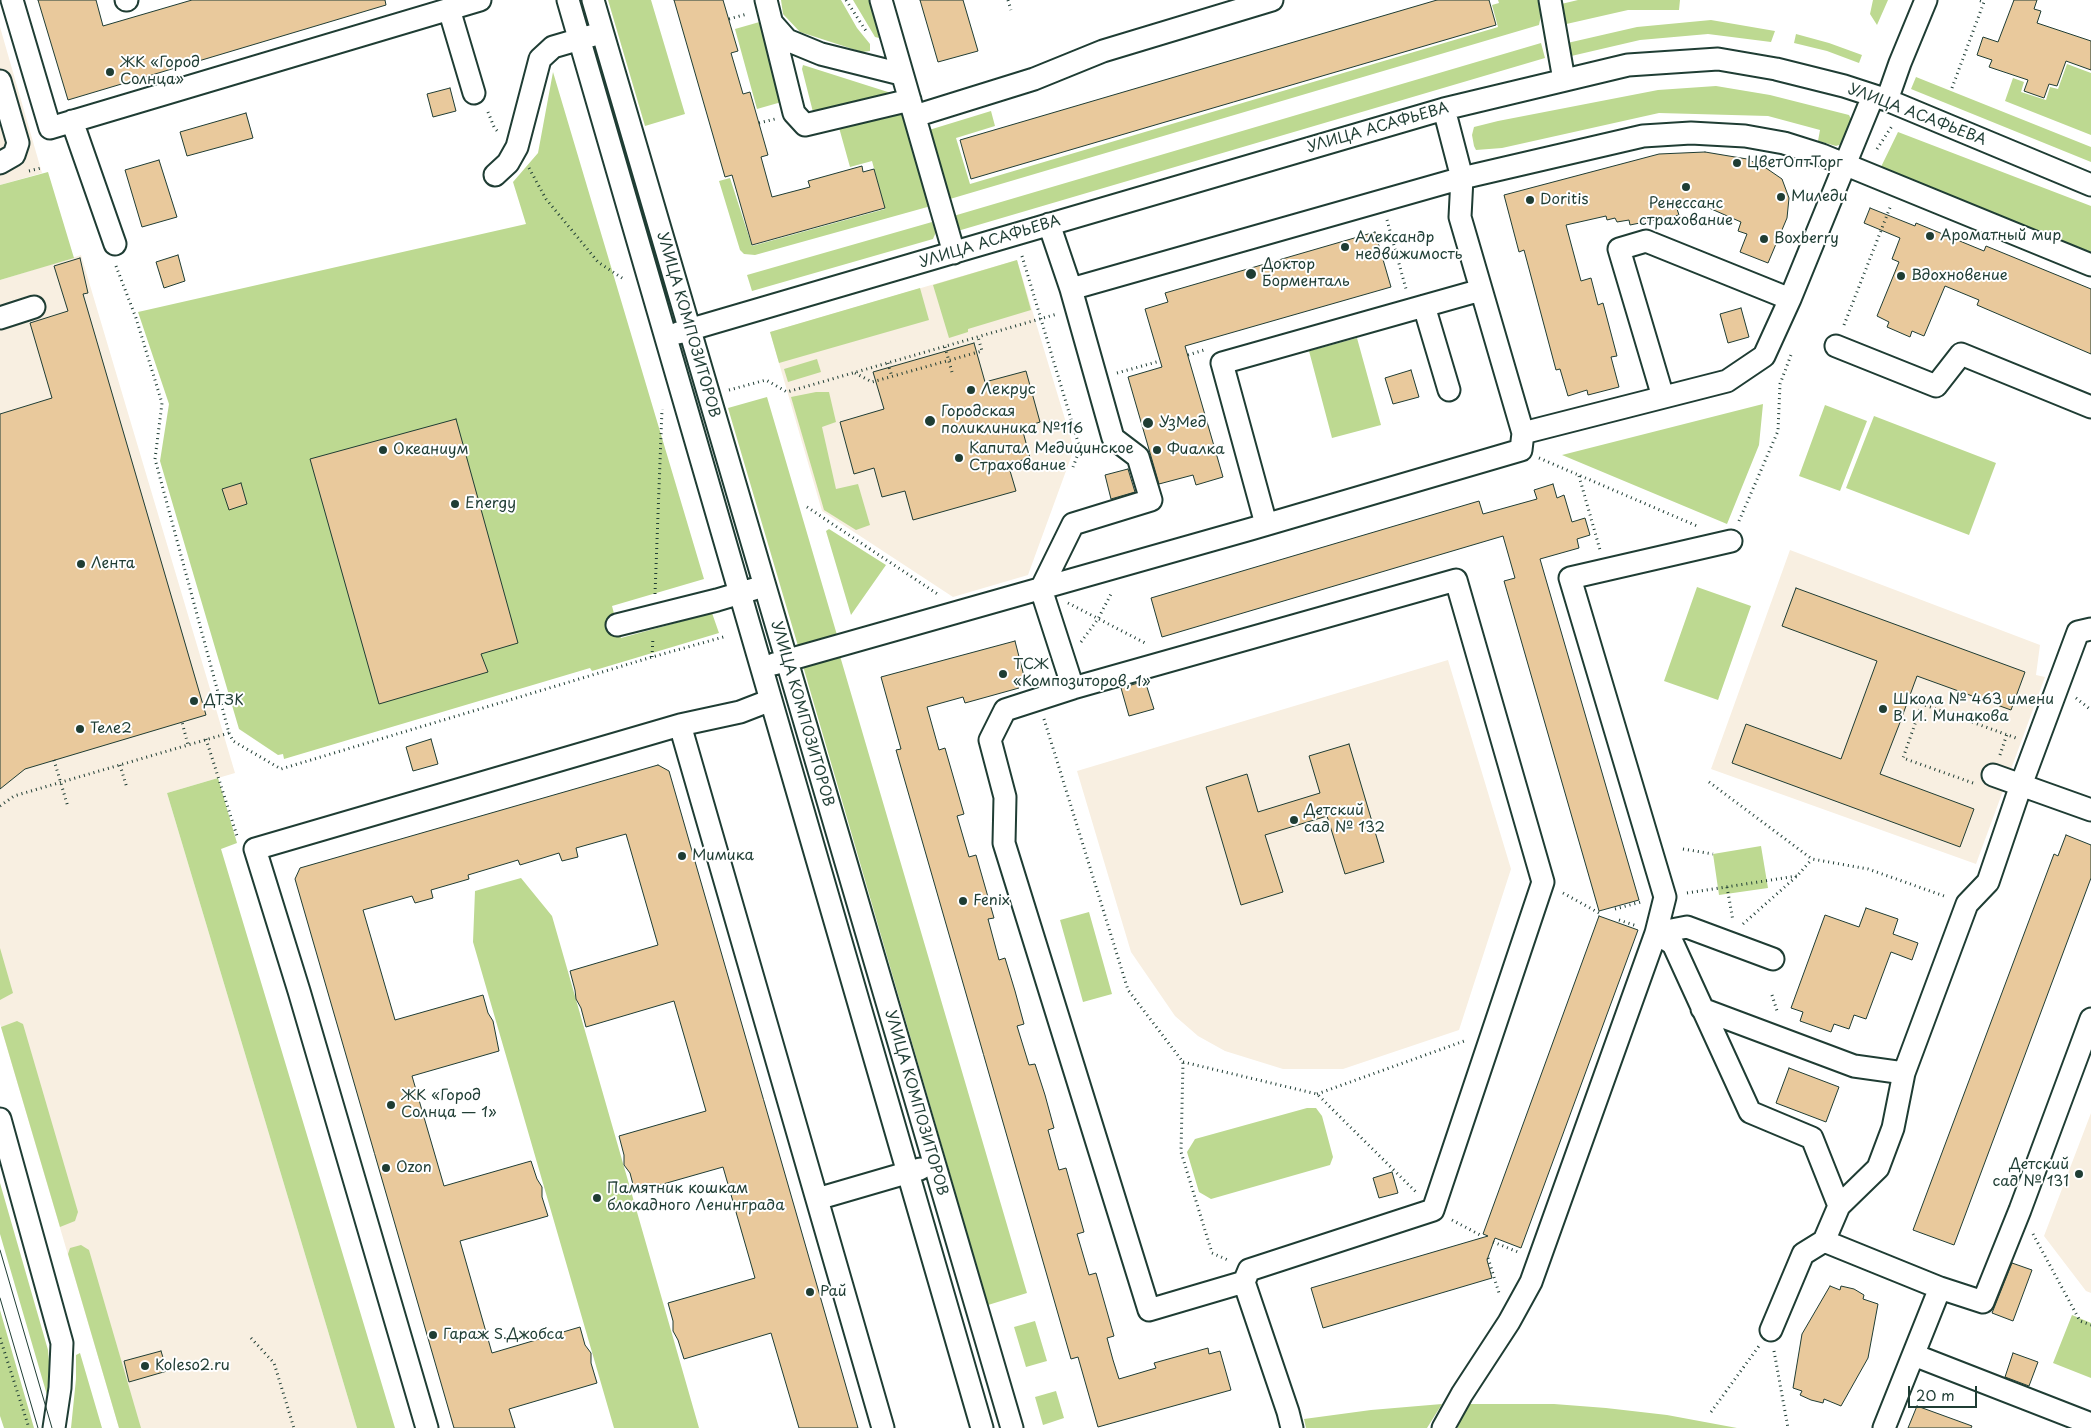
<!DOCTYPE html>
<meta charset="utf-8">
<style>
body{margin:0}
#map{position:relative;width:2091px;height:1428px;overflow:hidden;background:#fff;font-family:"Playpen Sans",sans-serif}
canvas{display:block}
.scale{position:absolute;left:1908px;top:1386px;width:69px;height:22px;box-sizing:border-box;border:2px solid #1f3d34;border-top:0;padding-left:6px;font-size:15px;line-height:18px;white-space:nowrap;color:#1f3d34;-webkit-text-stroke:4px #fff;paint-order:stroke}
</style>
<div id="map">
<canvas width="2091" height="1428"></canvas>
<div class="scale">20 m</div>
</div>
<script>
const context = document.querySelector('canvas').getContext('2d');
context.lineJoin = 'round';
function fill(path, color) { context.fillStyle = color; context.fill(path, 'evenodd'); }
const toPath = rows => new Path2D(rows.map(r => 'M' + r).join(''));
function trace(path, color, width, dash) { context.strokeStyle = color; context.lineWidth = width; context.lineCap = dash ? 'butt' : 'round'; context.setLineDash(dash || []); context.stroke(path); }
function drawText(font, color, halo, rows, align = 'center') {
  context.font = font + ' "Playpen Sans",sans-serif'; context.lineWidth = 4; context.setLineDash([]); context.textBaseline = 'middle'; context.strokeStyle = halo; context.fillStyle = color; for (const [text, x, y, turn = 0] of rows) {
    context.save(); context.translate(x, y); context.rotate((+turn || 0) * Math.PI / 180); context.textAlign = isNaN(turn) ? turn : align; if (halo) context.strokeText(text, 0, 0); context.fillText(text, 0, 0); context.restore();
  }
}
fill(toPath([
 [0,27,42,173,0,185],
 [81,255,235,773,167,793,357,1428,119,1428,0,1024,0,280],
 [1017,260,1074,449,1028,575,953,597,822,511,770,332],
 [1790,550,2040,645,2036,675,2045,677,1976,864,1711,769],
 [1448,660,1511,869,1459,1030,1343,1069,1283,1069,1225,1051,1198,1036,1175,1016,1131,952,1077,771],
 [2091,1113,2091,1293,2086,1291,2044,1236]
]), '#f8efe1');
fill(toPath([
 [608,0,651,0,685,114,645,126],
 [781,0,841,0,857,28,870,44,870,51,862,52,800,32,783,14],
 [853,0,870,0,875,12,879,38,875,37],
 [1498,0,1544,0,1539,25,950,199,929,130,991,111,995,126,956,138,970,184,1498,27,1492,5,1499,3],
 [1578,0,1680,0,1679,10,1628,10,1562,25,1557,5],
 [1873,0,1888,0,1877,25,1870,14],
 [1711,20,1775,31,1771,42,1708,34,1640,40,1567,57,1563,44,1637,27],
 [763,21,785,101,757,109,735,29],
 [1796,34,1829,43,1862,55,1859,63,1827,51,1794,43],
 [1541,43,1545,58,961,230,957,229,950,217],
 [2067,64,2091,73,2091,135,2005,101,2013,78,2024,82,2021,92,2046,100,2050,87,2058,89],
 [803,65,891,93,891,96,813,112,802,69],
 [553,72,704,579,612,606,617,625,621,638,712,613,719,633,592,671,590,668,284,759,283,754,278,755,239,729,160,461,169,404,138,312,526,224,513,182,538,153],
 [1916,77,2091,147,2091,162,1911,89],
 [1716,86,1770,95,1849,115,1851,119,1842,144,1836,146,1818,141,1820,130,1768,116,1659,113,1502,148,1476,150,1474,146,1472,135,1474,127,1498,121,1658,90],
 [893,108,907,114,931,206,755,255,744,254,740,250,719,181,730,178,752,246,885,209,872,161,850,167,838,124],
 [1898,132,2091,206,2091,252,1880,169],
 [48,172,74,258,0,280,0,185],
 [932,222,936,232,933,239,752,291,747,275],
 [1017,260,1031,310,968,329,968,332,949,338,933,285],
 [920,288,929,320,779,363,770,332],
 [1357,338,1381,425,1332,438,1309,351],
 [817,359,821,372,788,382,784,369],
 [816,392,829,392,836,422,822,427,836,489,858,484,870,525,856,530,824,510,791,397],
 [767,397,837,635,798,646,728,408],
 [1763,404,1759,445,1727,524,1562,455],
 [1825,405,1867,421,1840,491,1799,476],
 [1874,416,1996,463,1969,535,1846,488],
 [829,529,886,565,851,615,826,531],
 [1697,587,1751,606,1718,700,1664,681],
 [840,656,1027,1293,988,1305,803,666],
 [218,778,237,843,221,849,395,1428,357,1428,167,793],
 [1761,846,1768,888,1719,895,1713,854],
 [521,878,552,916,699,1428,614,1428,473,942,475,891],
 [1089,912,1112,994,1083,1002,1060,920],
 [0,948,13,993,0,1000],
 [17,1021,23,1024,78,1212,75,1221,60,1227,1,1027],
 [1307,1108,1316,1108,1322,1116,1333,1157,1330,1165,1211,1199,1199,1192,1187,1152,1195,1139],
 [0,1183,48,1350,50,1372,47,1395,0,1234],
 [81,1245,89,1250,141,1428,119,1428,68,1254,70,1248],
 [0,1310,34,1428,4,1428,0,1416],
 [2072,1315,2091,1323,2091,1378,2053,1363],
 [1035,1321,1047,1361,1026,1367,1014,1327],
 [80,1353,102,1428,71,1428,76,1379,76,1355],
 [1056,1391,1064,1418,1043,1425,1035,1397],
 [1442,1404,1427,1428,1306,1428,1304,1419,1371,1410],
 [1467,1404,1554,1404,1606,1408,1667,1415,1737,1428,1458,1428,1458,1419]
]), '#bdd991');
const building = toPath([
 [38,0,96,0,103,26,192,0,385,0,386,5,68,100,38,0],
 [674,0,723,0,738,51,731,53,743,94,750,92,768,155,761,157,772,197,810,187,808,181,862,166,863,172,874,169,885,208,752,245,732,175,725,177,674,0],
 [920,0,963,0,978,51,938,62,920,0],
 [1437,0,1489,0,1496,25,971,179,960,140,1437,0],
 [2014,0,2037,0,2034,9,2041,11,2037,23,2091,41,2091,70,2066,61,2057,86,2049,84,2044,98,2024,91,2028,80,1989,67,1992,60,1977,55,1983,37,1998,42,2014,0],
 [450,88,456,111,433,117,427,94,450,88],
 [246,113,253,138,187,156,180,132,246,113],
 [1705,152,1747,159,1766,168,1782,179,1789,198,1787,218,1768,263,1740,252,1747,234,1738,231,1741,222,1700,204,1677,209,1679,215,1630,225,1629,220,1617,222,1615,218,1607,220,1606,216,1566,225,1581,281,1591,278,1598,305,1603,303,1617,356,1611,357,1619,387,1588,395,1587,390,1568,396,1560,369,1556,370,1524,250,1519,252,1504,195,1659,154,1705,152],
 [159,160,177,217,142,227,125,170,159,160],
 [1870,208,1915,226,1916,223,1984,251,1986,246,2091,289,2091,354,1977,305,1979,300,1945,286,1924,336,1912,331,1910,337,1887,327,1889,322,1877,316,1899,262,1892,259,1900,238,1864,223,1870,208],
 [1375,232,1391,287,1185,346,1223,477,1196,485,1193,475,1159,484,1128,377,1162,367,1145,309,1168,302,1165,293,1375,232],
 [178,255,185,281,164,288,156,262,178,255],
 [80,258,88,293,83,294,206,715,25,769,0,789,0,414,52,398,30,323,68,311,54,266,80,258],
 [1741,308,1749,337,1728,343,1720,314,1741,308],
 [974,343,985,382,1026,371,1040,422,1022,428,1030,458,1008,464,1016,491,913,520,905,491,882,497,874,468,854,474,840,422,884,409,873,372,974,343],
 [1411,370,1419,397,1393,404,1385,378,1411,370],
 [456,419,518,643,481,654,488,672,379,704,310,459,456,419],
 [1128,469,1135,492,1111,499,1105,475,1128,469],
 [241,483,247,504,229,510,222,489,241,483],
 [1553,484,1557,498,1564,495,1572,522,1585,518,1590,535,1577,539,1579,548,1540,559,1639,900,1599,911,1504,581,1515,578,1503,536,1162,637,1151,598,1479,501,1483,514,1537,499,1534,490,1553,484],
 [1796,588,2025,672,2011,710,1917,676,1899,725,1880,774,1974,809,1960,847,1732,763,1746,724,1841,759,1877,661,1782,626,1796,588],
 [1015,641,1025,680,1018,682,1019,688,965,703,963,697,927,707,939,750,945,748,964,814,957,816,969,857,976,855,994,918,988,919,999,960,1005,958,1015,991,1024,1024,1017,1026,1029,1065,1035,1064,1045,1095,1054,1128,1048,1130,1059,1170,1066,1168,1084,1232,1077,1234,1089,1275,1096,1273,1114,1336,1107,1338,1113,1360,1119,1379,1156,1368,1154,1363,1208,1348,1209,1354,1220,1351,1231,1390,1098,1427,1078,1357,1071,1359,896,750,901,749,881,677,1015,641],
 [1145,681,1154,709,1129,716,1121,688,1145,681],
 [431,739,438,764,413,771,406,747,431,739],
 [1349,744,1384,862,1345,874,1327,816,1265,835,1283,892,1241,905,1206,787,1247,774,1258,812,1320,793,1309,756,1349,744],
 [658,765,669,771,858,1428,799,1428,771,1333,684,1359,678,1340,673,1331,673,1321,668,1303,755,1278,723,1167,635,1192,630,1173,624,1165,624,1155,619,1136,706,1111,674,1001,586,1027,581,1008,576,999,575,990,570,971,658,945,626,834,576,848,578,857,562,861,559,853,520,865,518,860,468,875,469,879,431,890,433,898,415,903,412,896,363,910,395,1020,483,995,488,1013,493,1021,499,1051,412,1076,444,1186,531,1161,537,1179,542,1187,542,1197,548,1216,460,1241,492,1353,580,1327,585,1345,591,1353,591,1363,597,1383,509,1409,515,1428,454,1428,295,879,300,868,658,765],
 [2066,835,2091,845,2091,878,1954,1245,1913,1230,2054,854,2058,856,2066,835],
 [1866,908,1898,919,1893,934,1918,943,1912,960,1891,952,1866,1019,1854,1015,1849,1029,1834,1024,1831,1032,1800,1021,1803,1012,1791,1008,1825,915,1859,927,1866,908],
 [1599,916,1638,930,1521,1248,1495,1238,1487,1260,1492,1278,1323,1328,1311,1288,1488,1236,1483,1234,1599,916],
 [1789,1068,1839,1087,1826,1122,1776,1103,1789,1068],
 [1392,1172,1398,1193,1379,1198,1373,1178,1392,1172],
 [2012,1263,2032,1270,2013,1321,1992,1313,2012,1263],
 [1830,1286,1840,1290,1841,1286,1854,1289,1864,1295,1863,1299,1878,1304,1868,1358,1841,1406,1824,1399,1823,1403,1811,1400,1800,1395,1802,1391,1793,1388,1802,1334,1830,1286],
 [161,1351,167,1371,129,1382,124,1361,161,1351],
 [2013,1353,2038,1362,2029,1386,2005,1377,2013,1353],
 [1917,1406,1972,1426,1971,1428,1908,1428,1917,1406]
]);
fill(building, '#e9c99c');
trace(building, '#1f3d34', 1);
const minor = toPath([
 [12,0,50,128,480,0],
 [126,0,127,0],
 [568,0,982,1428],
 [593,0,1012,1428],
 [766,0,794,113,805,125,910,100],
 [881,0,954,253],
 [1550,0,1564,80],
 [449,9,474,93],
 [772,23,787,40,821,54,901,74],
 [0,81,18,143,14,155,0,163],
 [1887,100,1900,63,1926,0],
 [915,116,1034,79,1103,51,1272,0],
 [72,121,115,244],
 [495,175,508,163,517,147,540,59,553,47,594,35],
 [1049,224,1071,289],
 [1424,306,1449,390],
 [0,318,34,307],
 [678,333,1444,109,1628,65,1718,59,1776,69,1844,86,1887,100,2091,185],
 [1836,346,1936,386,1961,354,2091,407],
 [1663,397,1619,249,1646,241,1790,299],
 [1523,433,1727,381,1764,356,1790,299,1873,96],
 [1266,524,1222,363,1481,290],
 [617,625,717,600,754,589],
 [774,664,1251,529,1521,450,1523,433,1460,217,1462,178,1444,109],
 [1073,688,1456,580,1543,882,1433,1210,1249,1270,1244,1282],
 [680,725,883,1428],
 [1993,775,2091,810],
 [1656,933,1673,944,1750,1112,1812,1138,1839,1206,1824,1241],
 [1656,933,1687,927,1773,959],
 [1702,1009,1854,1066,1904,1073],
 [0,1119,62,1343,60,1388,54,1428],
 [817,1199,920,1169],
 [1839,1206,1878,1168,1893,1128,1904,1073,1967,904,1988,882,2021,785,2078,632,2091,629],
 [1771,1330,1803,1254,1824,1241,1940,1288,1983,1302,2020,1210,2091,1019],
 [1914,1355,2091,1424],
 [427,1428,299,991,255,849,680,725,740,712,771,700],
 [1292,1428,1288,1412,1244,1282,1149,1310,1004,843,1005,797,990,740,1005,710,1073,688,1041,589,1073,524,1151,500,1138,457,1113,438,1071,289,1462,178,1643,136,1691,133,1745,136,1784,143,1822,155,2091,265],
 [1443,1428,1462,1394,1509,1322,1531,1282,1656,933,1665,897,1570,578,1731,541],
 [1884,1428,1940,1288]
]);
trace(minor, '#1f3d34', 25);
trace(toPath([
 [846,0,866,31],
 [1008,0,1011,10],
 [729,19,747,14],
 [1952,88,1984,2,1978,0],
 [488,112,494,127,498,132],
 [759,123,775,119],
 [1877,149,1892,126],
 [529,168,546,199,598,262,625,280],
 [29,171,41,168],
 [1387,220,1406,289],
 [1022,256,1080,449,1073,467],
 [116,266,136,318,162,403,155,459,229,733,188,745],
 [1844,325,1891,205],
 [945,347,952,372],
 [1188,355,1204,350],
 [888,363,892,377],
 [855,373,872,382,982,351,978,337],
 [1117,373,1160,361],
 [729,390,766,380,787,392,1057,314],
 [1539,458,1697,526],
 [1579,476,1600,550],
 [807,507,939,595],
 [1739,521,1778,431,1780,384,1791,355],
 [655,594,662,409],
 [1068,603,1147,644],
 [1081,642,1098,619,1112,592],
 [652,657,653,637],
 [2076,698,2091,710],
 [1044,719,1128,990,1183,1062,1181,1152,1212,1253,1230,1261],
 [229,733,233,741,281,769,652,657,727,636],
 [206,739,237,836],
 [2000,755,2007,734],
 [54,760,68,807],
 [120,765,127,788],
 [1709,782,1812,859,1868,869,1947,897],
 [1973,783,1903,758,1922,704,2016,738],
 [0,806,14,796,188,745,182,722],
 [1683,849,1713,854],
 [1727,887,1733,921],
 [1563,893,1599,913],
 [1687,893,1797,876],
 [1615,909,1641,902],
 [1619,920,1637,926],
 [1743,924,1797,876,1812,859],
 [1772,995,1778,1014],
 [1183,1062,1317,1094,1416,1192],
 [1317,1094,1467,1040],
 [1452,1220,1482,1236],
 [2033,1234,2080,1321,2091,1325],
 [1493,1242,1518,1252],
 [1488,1258,1499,1293],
 [0,1338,29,1428],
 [251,1338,274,1363,294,1428],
 [1774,1351,1788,1428],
 [1711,1412,1759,1346]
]), '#1f3d34', 3, [1, 4]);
trace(minor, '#fff', 21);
trace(toPath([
 [0,1250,52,1428],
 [0,1298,38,1428]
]), '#1f3d34', 1);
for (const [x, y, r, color] of [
 [110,72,5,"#1f3d34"],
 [1737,163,5,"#1f3d34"],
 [1686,187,5,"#1f3d34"],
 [1781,197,5,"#1f3d34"],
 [1530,200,5,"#1f3d34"],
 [1930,236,5,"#1f3d34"],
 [1764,239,5,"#1f3d34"],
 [1345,247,5,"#1f3d34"],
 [1251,274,6,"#1f3d34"],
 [1901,276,5,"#1f3d34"],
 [971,390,5,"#1f3d34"],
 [930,421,6,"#1f3d34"],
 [1148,423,6,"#1f3d34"],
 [383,450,5,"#1f3d34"],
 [1157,450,5,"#1f3d34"],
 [959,458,5,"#1f3d34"],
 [455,504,5,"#1f3d34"],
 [81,564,5,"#1f3d34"],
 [1003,674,5,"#1f3d34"],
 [194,701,5,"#1f3d34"],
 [1883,709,5,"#1f3d34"],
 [80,729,5,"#1f3d34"],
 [1294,820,5,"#1f3d34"],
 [682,856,5,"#1f3d34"],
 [963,901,5,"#1f3d34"],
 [391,1105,5,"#1f3d34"],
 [386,1168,5,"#1f3d34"],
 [2079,1174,5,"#1f3d34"],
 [597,1198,5,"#1f3d34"],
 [810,1292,5,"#1f3d34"],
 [433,1335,5,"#1f3d34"],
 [145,1366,5,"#1f3d34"]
]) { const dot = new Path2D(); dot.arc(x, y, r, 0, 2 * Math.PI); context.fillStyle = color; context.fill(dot); trace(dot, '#fff', 2); }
drawText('15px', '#1f3d34', '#fff', [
 ["ЖК «Город",120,63],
 ["Солнца»",120,80],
 ["ЦветОптТорг",1747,163],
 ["Миледи",1791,197],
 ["Doritis",1540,200],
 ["Ренессанс",1686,204,"center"],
 ["страхование",1686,221,"center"],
 ["Ароматный мир",1940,236],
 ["Александр",1355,238],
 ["недвижимость",1355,255],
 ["Boxberry",1774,239],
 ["Доктор",1262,265],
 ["Борменталь",1262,282],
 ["Вдохновение",1911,276],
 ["Лекрус",981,390],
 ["Городская",941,412],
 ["поликлиника №116",941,429],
 ["УзМед",1159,423],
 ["Капитал Медицинское",969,449],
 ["Страхование",969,466],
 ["Океаниум",393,450],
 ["Фиалка",1167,450],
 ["Energy",465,504],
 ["Лента",91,564],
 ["ТСЖ",1013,665],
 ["«Композиторов, 1»",1013,682],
 ["Школа № 463 имени",1893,700],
 ["В. И. Минакова",1893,717],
 ["ДТЗК",204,701],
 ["Теле2",90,729],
 ["Детский",1304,811],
 ["сад № 132",1304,828],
 ["Мимика",692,856],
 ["Fenix",973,901],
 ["ЖК «Город",401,1096],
 ["Солнца — 1»",401,1113],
 ["Детский",2069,1165,"right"],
 ["сад № 131",2069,1182,"right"],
 ["Ozon",396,1168],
 ["Памятник кошкам",607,1189],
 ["блокадного Ленинграда",607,1206],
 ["Рай",820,1292],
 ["Гараж S.Джобса",443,1335],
 ["Koleso2.ru",155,1366]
], 'left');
drawText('15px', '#1f3d34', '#fff', [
 ["УЛИЦА АСАФЬЕВА",1917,115,21],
 ["УЛИЦА АСАФЬЕВА",1378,128,-16],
 ["УЛИЦА АСАФЬЕВА",990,242,-17],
 ["УЛИЦА КОМПОЗИТОРОВ",688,325,74],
 ["УЛИЦА КОМПОЗИТОРОВ",802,714,74],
 ["УЛИЦА КОМПОЗИТОРОВ",916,1103,74]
]);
</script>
